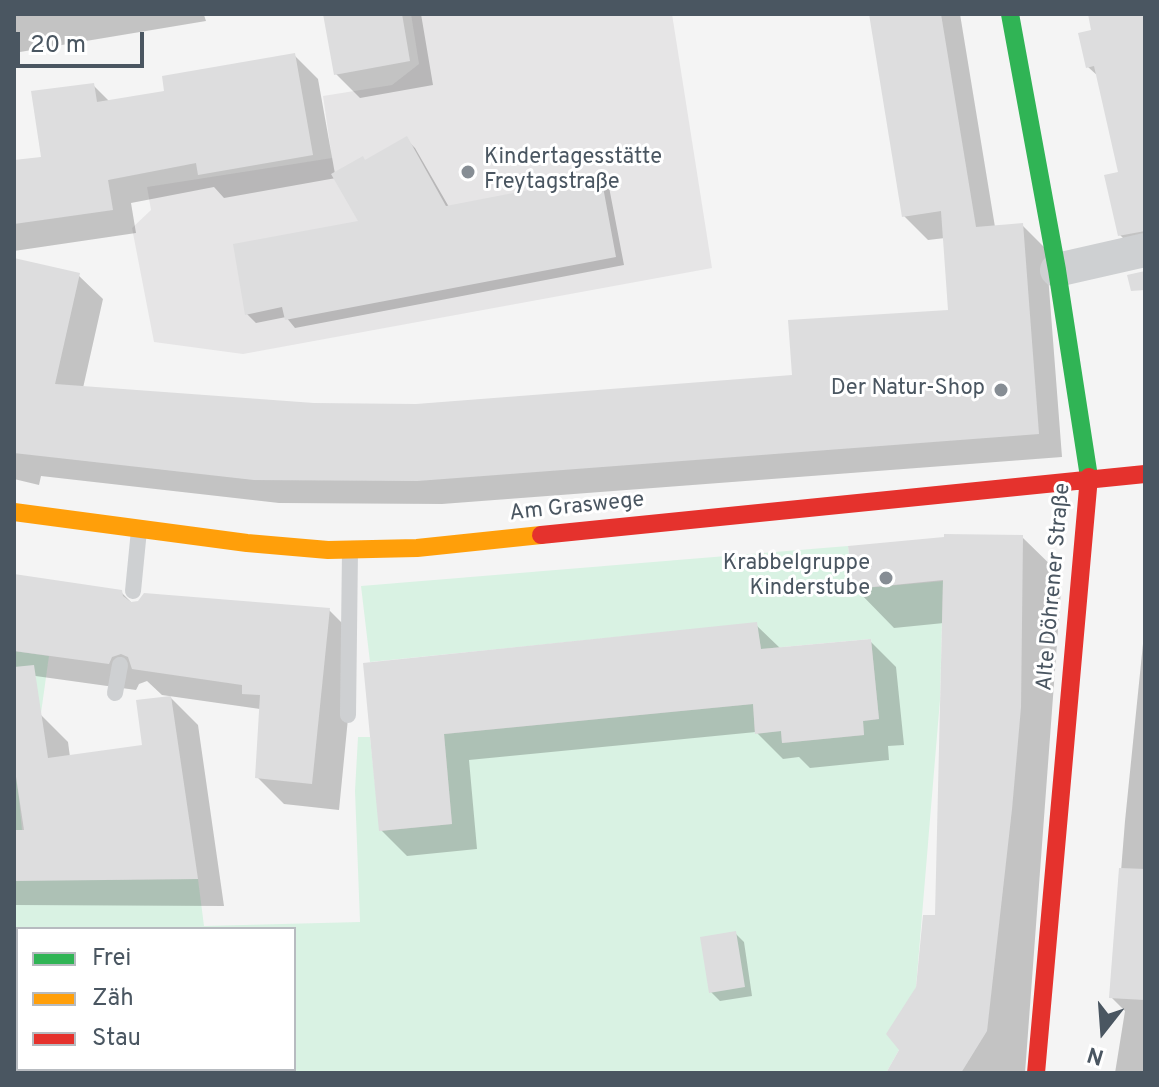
<!DOCTYPE html>
<meta charset="utf-8">
<style>
body{margin:0}
#map{position:relative;width:1159px;height:1087px;overflow:hidden;background:#f4f4f4;font-family:Overpass,sans-serif}
canvas{display:block}
.frame{position:absolute;inset:0;border:16px solid #4a5661;pointer-events:none}
.legend{position:absolute;left:16px;top:927px;width:280px;height:144px;box-sizing:border-box;background:#fff;border:2px solid #b7bbc0;margin:0;padding:10px 14px;list-style:none;font-size:24px;color:#4a5661}
.legend li{display:flex;align-items:center;gap:16px;height:40px}
.legend b{width:40px;border:2px solid #b7bbc0}
.north{position:absolute;left:1063px;top:991px;width:80px;height:80px;-webkit-text-stroke:6px #fff;paint-order:stroke;rotate:197deg;font-size:22px;font-weight:700;line-height:32px;text-align:center;color:#4a5661}
.north::after{content:'';display:block;margin:auto;width:28px;height:36px;background:#4a5661;clip-path:polygon(50% 0,100% 100%,50% 72%,0 100%)}
.scale{position:absolute;left:16px;top:32px;width:128px;height:36px;box-sizing:border-box;border:4px solid #4a5661;border-top:0;padding-left:10px;font-size:24px;line-height:28px;white-space:nowrap;color:#4a5661;-webkit-text-stroke:6px #fff;paint-order:stroke}
</style>
<div id="map">
<canvas width="1159" height="1087"></canvas>
<div class="frame"></div>
<ul class="legend">
<li><b style="height:10px;background:#30b455"></b>Frei</li>
<li><b style="height:10px;background:#ff9f0a"></b>Zäh</li>
<li><b style="height:10px;background:#e5322d"></b>Stau</li>
</ul>
<div class="north">N</div>
<div class="scale">20 m</div>
</div>
<script>
const context = document.querySelector('canvas').getContext('2d');
context.lineJoin = 'round';
function fill(path, color) { context.fillStyle = color; context.fill(path, 'evenodd'); }
const toPath = rows => new Path2D(rows.map(r => 'M' + r).join(''));
function trace(path, color, width, dash) { context.strokeStyle = color; context.lineWidth = width; context.lineCap = dash ? 'butt' : 'round'; context.setLineDash(dash || []); context.stroke(path); }
function drawText(font, color, halo, rows, align = 'center') {
  context.font = font + ' Overpass,sans-serif'; context.lineWidth = 6; context.setLineDash([]); context.textBaseline = 'middle'; context.strokeStyle = halo; context.fillStyle = color; for (const [text, x, y, turn = 0] of rows) {
    context.save(); context.translate(x, y); context.rotate((+turn || 0) * Math.PI / 180); context.textAlign = isNaN(turn) ? turn : align; if (halo) context.strokeText(text, 0, 0); context.fillText(text, 0, 0); context.restore();
  }
}
fill(toPath([
 [411,14,672,14,712,268,243,354,154,342,132,228,151,210,147,187,332,158,323,96,392,85,419,64]
]), '#e6e5e6');
fill(toPath([
 [848,546,853,589,943,581,940,700,916,987,899,1050,886,1073,25,1073,53,1069,294,1069,294,929,18,929,18,994,14,995,14,880,198,879,204,926,360,922,355,791,358,737,370,737,380,831,452,824,444,734,753,704,755,733,781,731,782,743,864,735,863,721,879,719,871,639,761,649,756,623,370,662,361,586],
 [14,651,49,656,41,713,14,717],
 [14,763,19,799,22,830,14,830]
]), '#d9f2e3');
fill(toPath([
 [14,14,210,14,204,15,206,21,14,53],
 [325,14,421,14,433,85,360,98,336,74],
 [871,14,960,14,995,227,1022,225,1046,249,1062,457,442,504,279,503,41,476,39,485,14,479,14,260,78,275,103,299,83,388,314,405,416,406,794,377,951,312,945,238,928,240,904,216],
 [1090,14,1145,14,1145,260,1120,235,1120,174,1099,77,1088,67,1093,31],
 [294,55,318,79,335,174,366,162,406,139,415,148,449,207,600,178,609,187,624,265,295,328,286,317,256,323,247,314,361,222,336,178,224,198,214,187,131,203,136,233,14,251,14,162,43,159,93,85,110,102,166,92],
 [1022,537,1062,576,1025,1073,888,1073,902,1050,937,917,944,623,894,628,855,588],
 [14,576,121,592,133,604,329,610,356,637,339,810,284,804,257,777,260,709,162,695,147,681,139,684,136,690,14,673],
 [1145,624,1145,1073,1115,1073,1125,1011,1111,997,1125,821],
 [756,625,781,649,870,641,896,667,904,745,888,746,889,760,810,768,799,757,783,759,756,732,469,760,477,849,407,856,381,830,365,665],
 [171,698,198,725,224,906,14,905,14,719,41,715,68,742,70,757,144,747],
 [735,933,744,942,752,996,720,1001,711,992],
 [18,996,18,1069,186,1069,186,1073,14,1073,14,997]
]), '#0003');
fill(toPath([
 [323,14,402,14,410,61,334,75],
 [869,14,941,14,976,227,1023,223,1039,434,417,481,254,480,14,453,14,258,80,273,55,384,314,403,416,404,792,375,788,320,948,310,941,211,902,217],
 [1088,14,1145,14,1145,231,1118,236,1104,175,1118,172,1094,66,1086,68,1078,33,1091,30],
 [295,53,313,155,198,175,196,163,108,180,113,210,14,224,14,160,41,157,31,91,94,83,97,102,164,91,162,76],
 [407,136,446,206,601,176,616,257,285,320,282,307,245,315,233,244,358,221,331,174,363,156,365,160],
 [1145,271,1145,290,1131,291,1127,275],
 [944,534,1023,535,1021,707,1012,809,987,1031,961,1073,886,1073,899,1050,886,1034,916,987,923,915,935,915,943,580,853,589,848,546,944,537],
 [14,574,122,590,123,596,131,602,138,601,144,593,330,608,312,784,255,778,260,695,242,694,242,685,132,669,128,657,121,654,112,657,109,664,14,651],
 [757,622,761,649,871,639,879,719,863,721,864,735,782,743,781,731,755,734,753,704,444,734,452,824,379,831,363,663],
 [34,665,48,758,142,745,136,700,171,696,198,879,14,881,14,830,24,830,14,763,14,667],
 [1119,868,1145,869,1145,1000,1109,998],
 [736,931,745,987,709,993,700,937]
]), '#ddddde');
trace(toPath([
 [133,591,139,530],
 [115,693,120,665],
 [348,715,350,551]
]), '#ced0d2', 16);
trace(toPath([
 [1057,270,1145,250]
]), '#ced0d2', 34);
trace(toPath([
 [1010,14,1057,270,1089,477]
]), '#30b455', 18);
trace(toPath([
 [14,512,247,543,328,550,417,548,541,535]
]), '#ff9f0a', 18);
trace(toPath([
 [541,535,1145,474],
 [1036,1073,1089,477]
]), '#e5322d', 18);
for (const [x, y, r, color] of [
 [468,172,8,"#868d94"],
 [1001,390,8,"#868d94"],
 [886,578,8,"#868d94"]
]) { const dot = new Path2D(); dot.arc(x, y, r, 0, 2 * Math.PI); context.fillStyle = color; context.fill(dot); trace(dot, '#fff', 3); }
drawText('22px', '#4a5661', '#fff', [
 ["Kindertagesstätte",484,159,"left"],
 ["Freytagstraße",484,184,"left"],
 ["Der Natur-Shop",985,390],
 ["Krabbelgruppe",870,565],
 ["Kinderstube",870,590]
], 'right');
drawText('22px', '#4a5661', '#fff', [
 ["Am Graswege",577,508,-6],
 ["Alte Döhrener Straße",1055,587,-85]
]);
</script>
